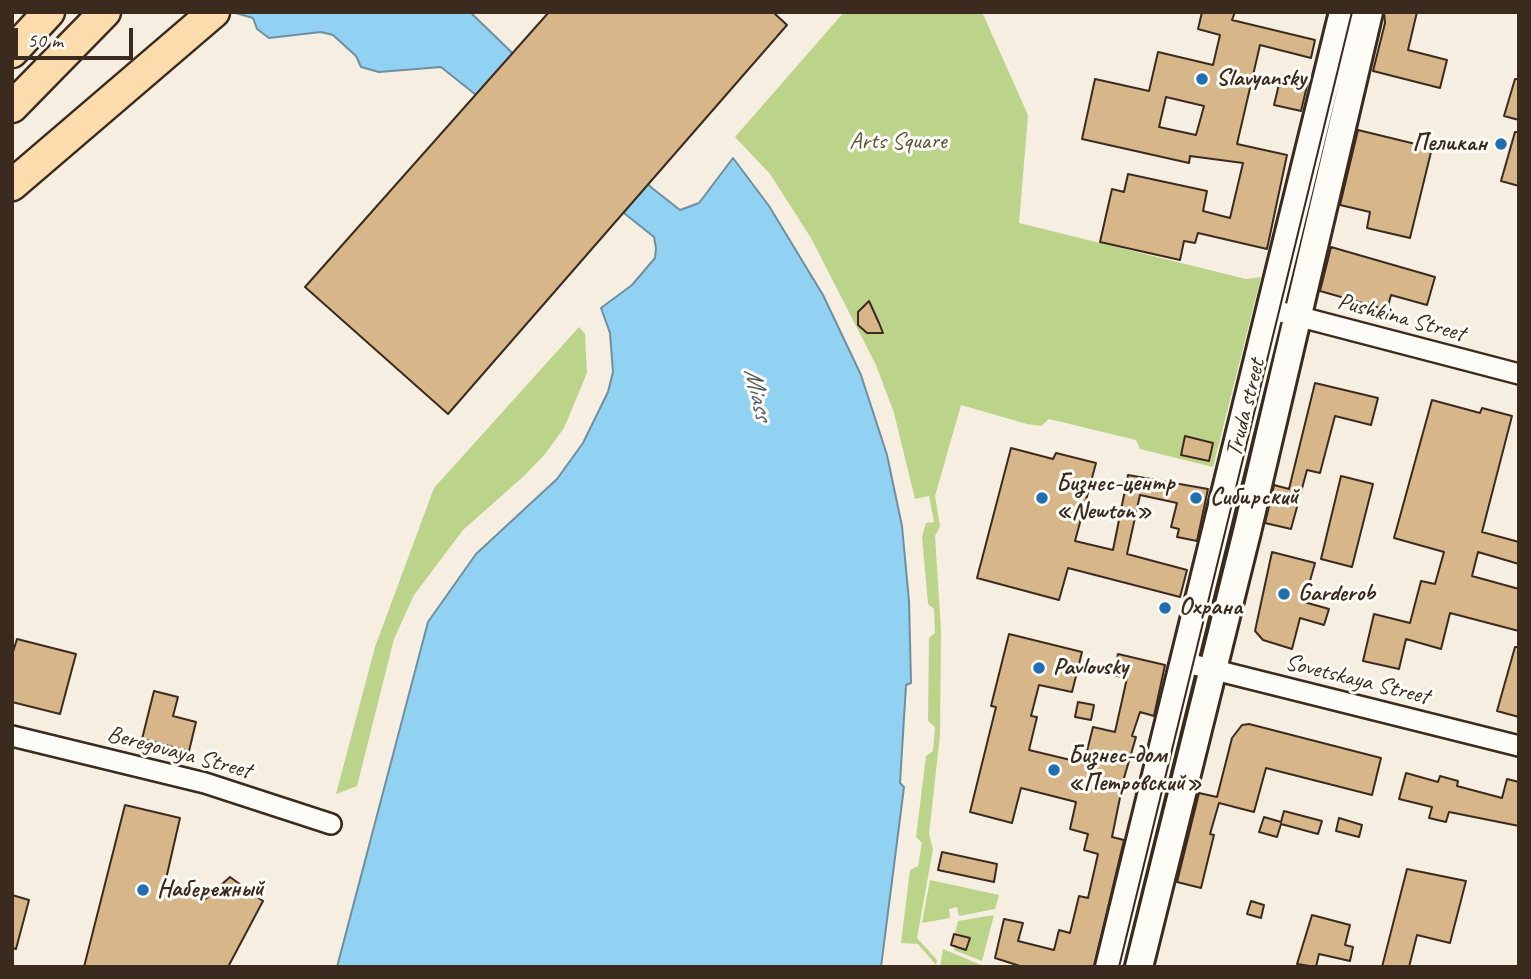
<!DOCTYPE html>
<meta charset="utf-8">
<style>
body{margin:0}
#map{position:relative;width:1531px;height:979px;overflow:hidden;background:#f5eee1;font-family:Caveat,sans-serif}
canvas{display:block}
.frame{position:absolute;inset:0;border:14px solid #3b2a1e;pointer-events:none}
.scale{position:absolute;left:14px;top:28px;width:119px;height:32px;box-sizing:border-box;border:4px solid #3b2a1e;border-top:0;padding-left:9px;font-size:21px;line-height:24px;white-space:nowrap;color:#3b2a1e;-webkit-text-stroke:5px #fdfcf7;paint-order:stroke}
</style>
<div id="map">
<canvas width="1531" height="979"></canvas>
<div class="frame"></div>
<div class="scale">50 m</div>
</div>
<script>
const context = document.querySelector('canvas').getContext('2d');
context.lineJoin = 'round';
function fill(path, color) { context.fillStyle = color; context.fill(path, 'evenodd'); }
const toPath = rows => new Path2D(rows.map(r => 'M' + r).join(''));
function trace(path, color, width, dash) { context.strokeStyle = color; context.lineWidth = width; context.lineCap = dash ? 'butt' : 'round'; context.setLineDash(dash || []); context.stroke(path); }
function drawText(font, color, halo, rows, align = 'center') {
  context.font = font + ' Caveat,sans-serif'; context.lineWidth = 6; context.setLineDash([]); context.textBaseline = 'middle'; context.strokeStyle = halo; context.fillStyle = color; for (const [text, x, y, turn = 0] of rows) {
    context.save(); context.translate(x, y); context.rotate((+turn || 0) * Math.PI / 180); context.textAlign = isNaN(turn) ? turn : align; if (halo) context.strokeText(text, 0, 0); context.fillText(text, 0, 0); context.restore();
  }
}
fill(toPath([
 [844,12,982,12,1028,115,1019,223,1246,279,1261,277,1213,467,1140,449,1136,440,1049,419,1041,426,1027,424,961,405,935,496,940,526,935,536,941,631,940,735,929,834,933,849,917,938,937,960,936,965,918,944,901,943,910,870,918,866,922,843,916,837,926,756,933,751,935,727,928,721,929,638,935,633,934,609,928,604,922,537,926,523,934,522,929,496,915,499,894,413,876,365,811,238,770,174,735,137],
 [579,327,585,334,587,373,564,428,545,454,524,476,463,530,414,595,394,639,357,786,336,794,375,647,434,488],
 [930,880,999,895,995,909,959,916,957,907,949,909,950,918,922,923],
 [994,915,982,961,954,950,955,947,967,951,970,938,955,933,958,921],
 [943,949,981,965,981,967,940,967]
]), '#bcd48a');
const water = toPath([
 [232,12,470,12,652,188,680,210,699,203,733,158,769,206,823,295,861,375,887,455,902,526,909,601,911,683,906,685,900,783,904,787,881,967,337,967,428,622,476,554,557,479,583,443,608,392,613,372,610,333,601,308,632,285,655,258,656,248,654,237,441,67,379,72,361,67,356,56,333,35,321,32,269,38,257,29,253,18,232,12]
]);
fill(water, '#91d2f3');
trace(water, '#6f8f9e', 2);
const building = toPath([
 [549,12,773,12,787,25,448,414,305,287,549,12],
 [1202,12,1235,12,1232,20,1315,40,1311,58,1260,45,1237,144,1287,155,1267,249,1198,233,1195,243,1184,241,1180,260,1100,242,1112,189,1124,192,1128,174,1207,191,1203,211,1230,218,1243,163,1190,156,1189,163,1082,139,1095,79,1149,91,1158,52,1213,65,1220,35,1198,29,1202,12],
 [1166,97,1204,106,1196,135,1159,127,1166,97],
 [1384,12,1417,12,1408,50,1447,60,1440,88,1373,71,1385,23,1384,12],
 [1281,76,1308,82,1301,111,1274,105,1281,76],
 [1515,79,1519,79,1519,120,1504,116,1515,79],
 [1358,130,1432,148,1410,238,1367,228,1370,212,1340,205,1358,130],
 [1515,132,1519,132,1519,186,1501,181,1515,132],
 [1331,247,1435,277,1427,305,1391,295,1387,310,1320,291,1331,247],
 [869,301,879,323,883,333,867,333,858,325,858,312,869,301],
 [1315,383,1378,398,1371,425,1335,416,1320,473,1307,470,1291,529,1265,523,1274,485,1289,489,1315,383],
 [1432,400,1480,413,1482,408,1512,416,1482,532,1519,542,1519,564,1478,552,1472,576,1519,589,1519,631,1450,613,1441,649,1406,639,1399,669,1363,661,1374,614,1410,623,1421,581,1435,584,1444,552,1394,538,1432,400],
 [1185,436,1213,443,1209,461,1181,455,1185,436],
 [1011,448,1053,459,1056,453,1096,463,1075,541,1113,550,1128,475,1208,489,1197,541,1177,537,1179,529,1171,527,1177,503,1140,495,1127,554,1187,570,1180,597,1068,568,1059,600,977,578,1011,448],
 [1341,476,1373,484,1352,567,1321,559,1341,476],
 [1272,552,1315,563,1304,602,1329,609,1324,625,1300,618,1292,649,1263,640,1255,631,1272,552],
 [1009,634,1082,652,1072,692,1039,685,1031,716,1037,717,1029,750,1079,762,1080,758,1085,759,1093,727,1115,732,1127,678,1113,675,1118,654,1165,665,1154,716,1140,712,1132,736,1136,737,1124,778,1112,837,1124,840,1094,967,1023,967,995,958,1004,919,1023,923,1018,941,1054,950,1059,930,1070,933,1079,896,1088,898,1098,854,1084,850,1088,834,1070,829,1076,802,1021,788,1012,823,970,812,996,707,991,706,1009,634],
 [17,639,76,654,60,714,12,702,12,655,17,639],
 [1515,647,1519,647,1519,717,1497,711,1515,647],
 [154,691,178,697,173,716,196,722,189,751,142,739,154,691],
 [1078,702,1094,705,1091,720,1075,717,1078,702],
 [1249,724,1381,758,1372,795,1266,768,1254,812,1219,803,1210,834,1214,835,1201,888,1177,882,1199,793,1217,797,1232,738,1242,725,1249,724],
 [1406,773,1438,782,1440,776,1458,781,1457,786,1502,798,1507,779,1519,782,1519,826,1449,812,1446,822,1429,818,1432,807,1399,799,1406,773],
 [125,805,180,818,166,879,202,902,230,877,263,901,228,967,84,967,125,805],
 [1284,811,1322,821,1318,834,1281,824,1277,837,1259,832,1264,817,1281,822,1284,811],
 [1339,818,1362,825,1359,837,1336,831,1339,818],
 [942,852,997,864,994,882,938,870,942,852],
 [1407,869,1466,881,1450,943,1417,935,1409,967,1382,967,1407,869],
 [12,895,29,900,16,949,12,948,12,895],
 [1251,901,1264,905,1261,918,1247,914,1251,901],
 [1312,915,1350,925,1345,945,1353,947,1350,961,1319,954,1316,967,1297,964,1312,915],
 [954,934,970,938,966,950,951,945,954,934]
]);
fill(building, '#d7b78a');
trace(building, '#3b2a1e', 2);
const minor = toPath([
 [1270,309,1519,374],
 [1183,662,1519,746],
 [12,736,205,783,331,824]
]);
const secondary = toPath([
 [1109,967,1343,12],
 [1139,967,1247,532,1369,12]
]);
const primary = toPath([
 [12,52,49,12],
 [12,107,105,12],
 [12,185,214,12]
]);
trace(minor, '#3b2a1e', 24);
trace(secondary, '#3b2a1e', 32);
trace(primary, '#3b2a1e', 35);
trace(minor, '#fdfcf7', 19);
trace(secondary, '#fdfcf7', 26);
trace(primary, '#fcdcac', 30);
trace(toPath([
 [1119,967,1352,12]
]), '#3b2a1e', 2);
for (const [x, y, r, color] of [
 [1202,79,7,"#1f6fb2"],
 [1501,144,7,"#1f6fb2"],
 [1042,498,7,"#1f6fb2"],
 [1196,498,7,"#1f6fb2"],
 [1284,594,7,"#1f6fb2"],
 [1165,608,7,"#1f6fb2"],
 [1039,668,7,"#1f6fb2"],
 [1054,770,7,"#1f6fb2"],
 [143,890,7,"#1f6fb2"]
]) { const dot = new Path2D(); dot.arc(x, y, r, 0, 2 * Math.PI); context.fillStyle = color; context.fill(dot); trace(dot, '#fdfcf7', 2.5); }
drawText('bold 24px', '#3b2a1e', '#fdfcf7', [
 ["Slavyansky",1216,79],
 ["Пеликан",1487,144,"right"],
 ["Бизнес-центр",1056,484],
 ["«Newton»",1056,512],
 ["Сибирский",1210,498],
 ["Garderob",1298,594],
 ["Охрана",1179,608],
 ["Pavlovsky",1053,668],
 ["Бизнес-дом",1068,756],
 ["«Петровский»",1068,784],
 ["Набережный",157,890]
], 'left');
drawText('24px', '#5b5439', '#fdfcf7', [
 ["Arts Square",898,142]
]);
drawText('24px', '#3b2a1e', '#fdfcf7', [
 ["Pushkina Street",1401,318,15],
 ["Truda street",1246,408,-76],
 ["Sovetskaya Street",1357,680,14],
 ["Beregovaya Street",179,753,15]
]);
drawText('italic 26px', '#555c5e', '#fdfcf7', [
 ["Miass",757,394,77]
]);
</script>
